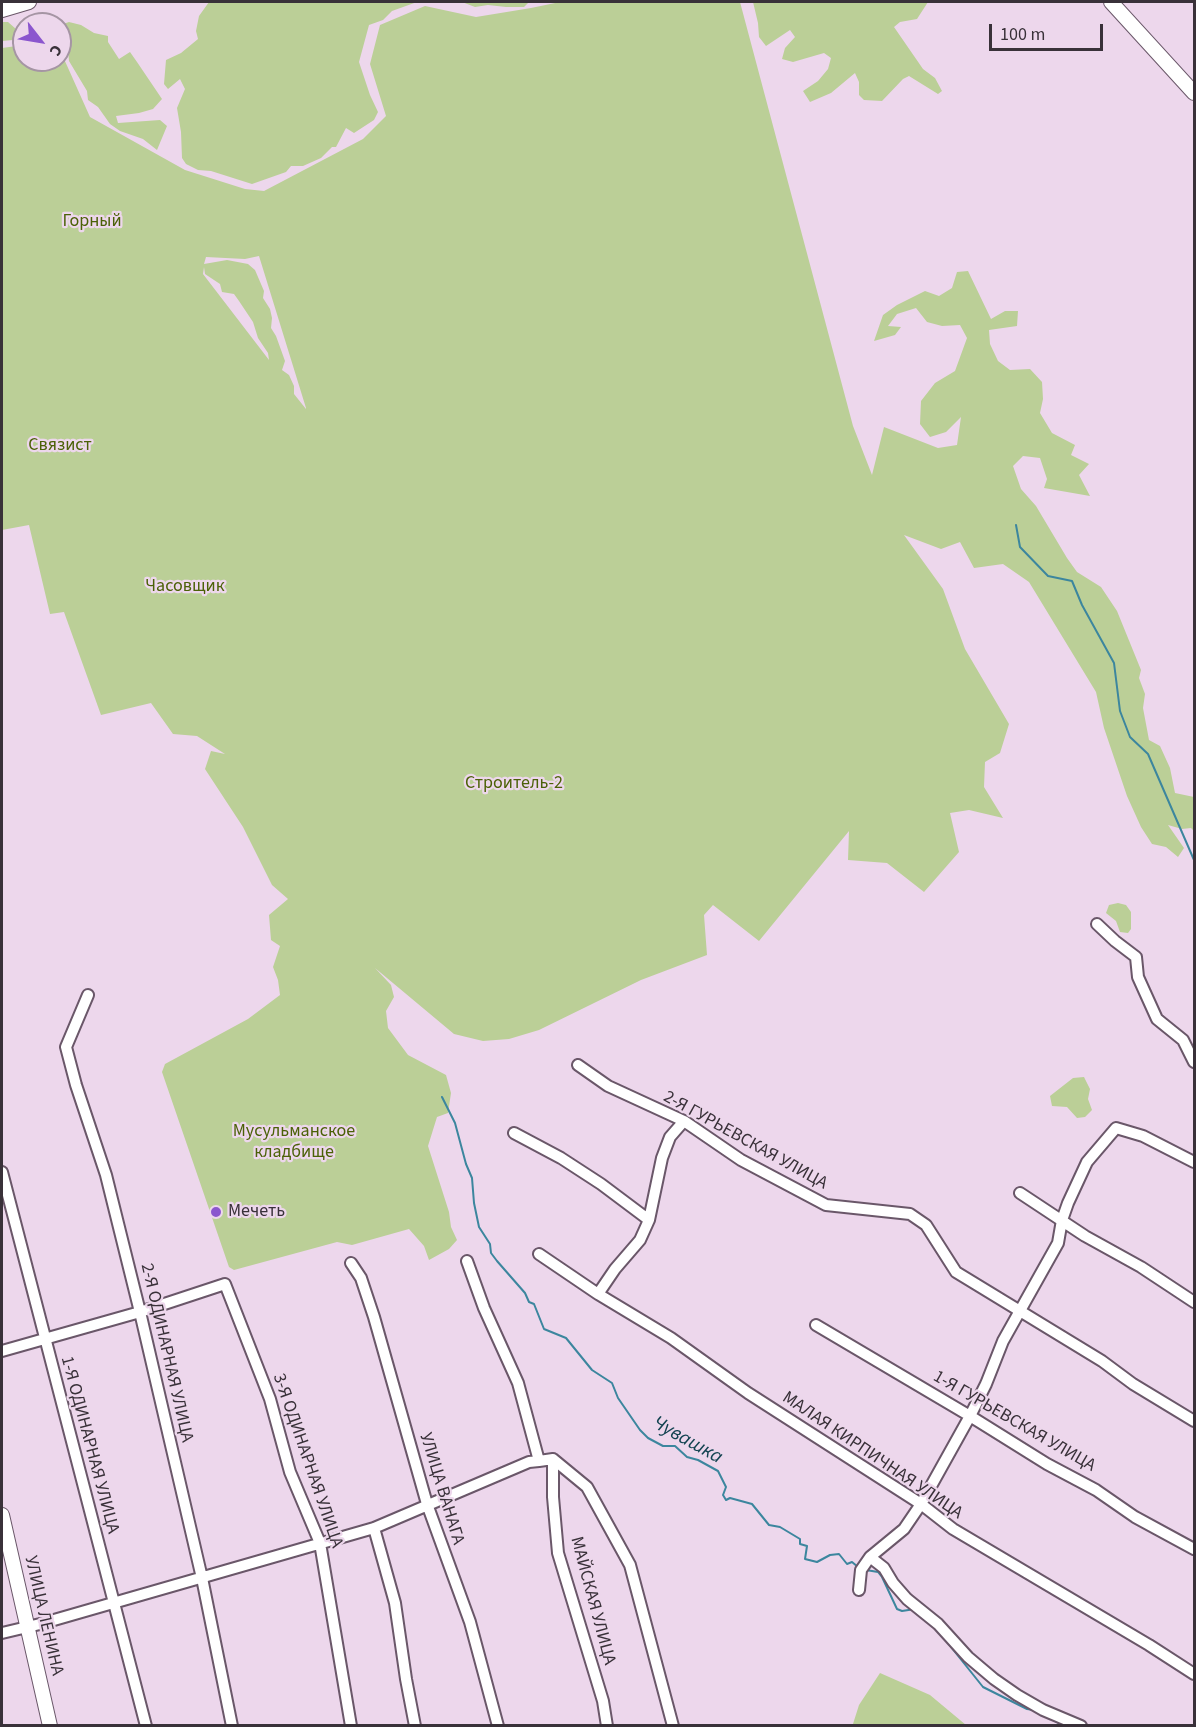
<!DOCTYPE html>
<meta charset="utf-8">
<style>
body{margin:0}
#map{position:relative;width:1196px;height:1727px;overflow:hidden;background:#edd7ec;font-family:"Source Sans 3",sans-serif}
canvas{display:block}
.frame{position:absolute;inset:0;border:3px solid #393139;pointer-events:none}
.north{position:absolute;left:12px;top:12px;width:60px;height:60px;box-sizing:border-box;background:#edd7ec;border:2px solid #a595a4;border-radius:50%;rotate:121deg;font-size:16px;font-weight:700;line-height:24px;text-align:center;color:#393139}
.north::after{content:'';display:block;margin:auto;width:21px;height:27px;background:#8b56ce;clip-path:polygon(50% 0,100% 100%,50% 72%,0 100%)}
.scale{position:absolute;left:989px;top:24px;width:114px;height:27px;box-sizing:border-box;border:3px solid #393139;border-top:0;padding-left:8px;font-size:18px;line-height:21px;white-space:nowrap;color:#393139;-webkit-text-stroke:4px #edd7ec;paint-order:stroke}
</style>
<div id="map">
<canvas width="1196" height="1727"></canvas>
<div class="frame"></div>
<div class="north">С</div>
<div class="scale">100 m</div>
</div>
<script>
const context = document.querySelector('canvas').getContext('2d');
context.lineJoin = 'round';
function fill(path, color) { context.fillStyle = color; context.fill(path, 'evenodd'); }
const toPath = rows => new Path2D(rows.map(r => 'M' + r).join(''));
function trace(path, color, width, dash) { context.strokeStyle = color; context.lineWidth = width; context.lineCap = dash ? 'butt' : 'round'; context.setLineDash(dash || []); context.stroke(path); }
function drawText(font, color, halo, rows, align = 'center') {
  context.font = font + ' "Source Sans 3",sans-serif'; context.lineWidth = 4.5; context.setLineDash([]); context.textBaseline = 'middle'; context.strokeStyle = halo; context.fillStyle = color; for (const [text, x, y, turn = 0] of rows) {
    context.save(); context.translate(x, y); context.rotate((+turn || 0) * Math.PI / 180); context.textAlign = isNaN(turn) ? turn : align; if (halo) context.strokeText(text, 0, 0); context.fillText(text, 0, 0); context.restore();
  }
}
fill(toPath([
 [209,2,417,2,392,11,383,20,369,25,359,62,370,95,378,112,374,120,354,133,346,128,336,147,332,147,321,158,303,166,291,166,286,172,252,184,211,171,198,170,186,164,182,158,181,132,177,108,185,89,180,79,168,89,164,84,166,60,181,53,198,39,196,31,199,16],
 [462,2,529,2,524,7,506,7,488,5,475,7],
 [560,2,740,2,853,426,872,475,884,427,938,448,957,445,961,417,946,432,930,437,920,424,921,401,935,383,955,371,967,338,960,325,942,326,927,322,916,308,897,314,888,326,901,327,895,335,874,341,883,315,897,305,925,291,939,296,952,288,957,272,968,271,991,319,1005,311,1018,311,1017,326,989,330,990,344,998,361,1010,370,1030,369,1042,382,1043,399,1040,413,1052,433,1075,445,1071,455,1089,464,1079,475,1090,496,1044,488,1047,479,1040,458,1023,456,1013,466,1021,489,1036,506,1067,558,1077,572,1101,587,1117,611,1141,670,1139,678,1145,694,1143,708,1149,740,1160,746,1170,768,1175,793,1194,797,1194,831,1191,828,1182,829,1168,825,1184,848,1178,857,1166,847,1152,844,1141,827,1127,796,1104,728,1096,692,1029,582,1003,564,974,568,960,542,941,549,904,535,943,589,965,649,1009,724,1000,753,985,762,984,787,1003,818,969,810,950,813,959,852,924,892,887,863,848,860,849,831,759,941,713,905,704,915,707,955,641,980,539,1030,509,1039,483,1041,454,1034,375,968,391,985,394,997,386,1011,388,1028,408,1055,446,1075,451,1093,448,1113,437,1117,428,1146,449,1212,451,1227,457,1240,449,1249,429,1260,424,1246,409,1229,352,1245,337,1242,234,1270,229,1267,162,1072,165,1064,248,1019,280,995,278,980,273,967,280,946,271,940,269,915,288,899,272,885,243,827,205,769,211,751,225,754,197,736,173,734,151,703,101,715,64,612,50,614,29,525,2,530,2,48,24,45,24,60,60,60,60,50,90,117,185,170,245,189,264,191,363,139,386,116,370,64,380,25,425,6,476,17,531,8],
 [259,256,306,408,306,409,294,394,294,386,289,375,282,370,285,361,276,336,271,328,272,318,270,309,263,298,264,291,255,270,248,264,227,260,204,264,206,257,245,259],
 [204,267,205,274,220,284,222,292,234,294,239,301,253,322,258,338,268,353,269,360,203,274],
 [753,2,928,2,917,19,900,22,894,27,923,69,935,78,942,91,938,94,909,76,903,79,882,101,864,100,859,95,859,82,855,73,831,93,810,102,803,91,818,81,828,69,831,58,824,53,793,62,782,59,785,48,795,37,790,30,766,46,759,37,758,23],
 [34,16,44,24,24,24,24,39,2,41,2,22,8,22,16,29],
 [69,22,81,25,94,33,108,36,108,42,119,59,130,52,137,62,162,99,153,109,139,113,116,116,118,123,160,120,167,126,157,150,143,139,120,131,110,124,98,107,88,100,87,91,69,61,68,49,63,39,60,39,60,25],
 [1118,903,1126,905,1131,912,1131,929,1128,933,1120,932,1116,921,1106,913,1109,905],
 [1084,1077,1090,1089,1088,1099,1092,1110,1085,1117,1077,1118,1067,1107,1052,1106,1050,1096,1073,1078],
 [880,1673,930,1695,966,1725,855,1725,853,1724,859,1705]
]), '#bbcf97');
trace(toPath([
 [1016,525,1020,547,1048,576,1072,581,1082,605,1114,663,1120,711,1130,737,1148,754,1194,860],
 [442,1097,455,1123,466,1164,472,1178,474,1203,479,1227,490,1244,491,1253,497,1261,525,1293,529,1302,534,1304,544,1329,566,1338,592,1370,612,1383,618,1398,640,1430,648,1438,663,1446,675,1446,687,1457,698,1460,718,1471,726,1487,723,1495,726,1500,730,1498,752,1504,769,1525,780,1527,800,1539,800,1544,807,1546,805,1559,817,1562,830,1555,839,1554,847,1564,852,1562,858,1567],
 [866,1570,878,1572,882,1577,897,1609,902,1611,915,1609],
 [939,1632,983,1687,1027,1709,1034,1710],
 [1052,1719,1063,1726]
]), '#3c869e', 2);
const minor = toPath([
 [1097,924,1115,941,1136,957,1138,977,1157,1019,1183,1040,1194,1062],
 [88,995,66,1047,76,1085,106,1175,140,1312,202,1578,232,1726],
 [578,1065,608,1086,684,1121,741,1160,826,1205,910,1214,926,1225,956,1272,1102,1361,1133,1384,1194,1421],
 [514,1133,561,1158,601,1184,649,1220],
 [2,1172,146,1726],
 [1020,1193,1085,1236,1141,1267,1194,1302],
 [539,1254,598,1294,671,1338,748,1393,921,1504,953,1529,1149,1645,1194,1674],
 [467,1261,484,1308,518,1383,539,1461,553,1459,553,1497,558,1553,603,1701,607,1726],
 [351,1263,361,1278,374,1317,427,1504,470,1622,498,1726],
 [598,1294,615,1269,640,1240,649,1220,662,1158,670,1137,684,1121],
 [816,1325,970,1416,1047,1464,1096,1490,1135,1517,1194,1549],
 [2,1351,140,1312,225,1284,270,1399,290,1472,320,1543,351,1726],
 [553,1459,587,1487,630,1565,673,1726],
 [374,1528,395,1603,406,1679,415,1726],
 [870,1557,884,1568,893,1583,907,1599,938,1624,968,1657,994,1679,1017,1695,1043,1710,1081,1726],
 [859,1590,861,1570,870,1557,904,1529,921,1504,970,1416,986,1384,1003,1341,1058,1243,1062,1220,1068,1203,1087,1162,1116,1128,1143,1136,1194,1162],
 [2,1633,40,1624,374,1528,529,1462,539,1461]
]);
const major = toPath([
 [1111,2,1194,93],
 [2,10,29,2],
 [2,1515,50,1726]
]);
trace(minor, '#6a5769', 14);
trace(major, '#6a5769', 16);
trace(minor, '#fff', 10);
trace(major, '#fff', 14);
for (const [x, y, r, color] of [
 [216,1212,6,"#8b56ce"]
]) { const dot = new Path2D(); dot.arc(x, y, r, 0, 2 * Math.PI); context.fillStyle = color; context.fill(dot); trace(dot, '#edd7ec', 2); }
drawText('18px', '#4b6107', '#edd7ec', [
 ["Горный",92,222],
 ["Связист",60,446],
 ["Часовщик",185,587],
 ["Строитель-2",514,784],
 ["Мусульманское",294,1132],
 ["кладбище",294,1153]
]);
drawText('18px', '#393139', '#edd7ec', [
 ["2-Я ГУРЬЕВСКАЯ УЛИЦА",745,1141,29],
 ["2-Я ОДИНАРНАЯ УЛИЦА",166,1353,77],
 ["1-Я ГУРЬЕВСКАЯ УЛИЦА",1014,1422,30],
 ["1-Я ОДИНАРНАЯ УЛИЦА",89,1445,75],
 ["МАЛАЯ КИРПИЧНАЯ УЛИЦА",872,1456,34],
 ["3-Я ОДИНАРНАЯ УЛИЦА",307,1461,71],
 ["УЛИЦА ВАНАГА",441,1489,73],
 ["МАЙСКАЯ УЛИЦА",592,1601,75],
 ["УЛИЦА ЛЕНИНА",43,1616,77]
]);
drawText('18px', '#393139', '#edd7ec', [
 ["Мечеть",228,1212]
], 'left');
drawText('italic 20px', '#124250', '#edd7ec', [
 ["Чувашка",687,1441,29]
]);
</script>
